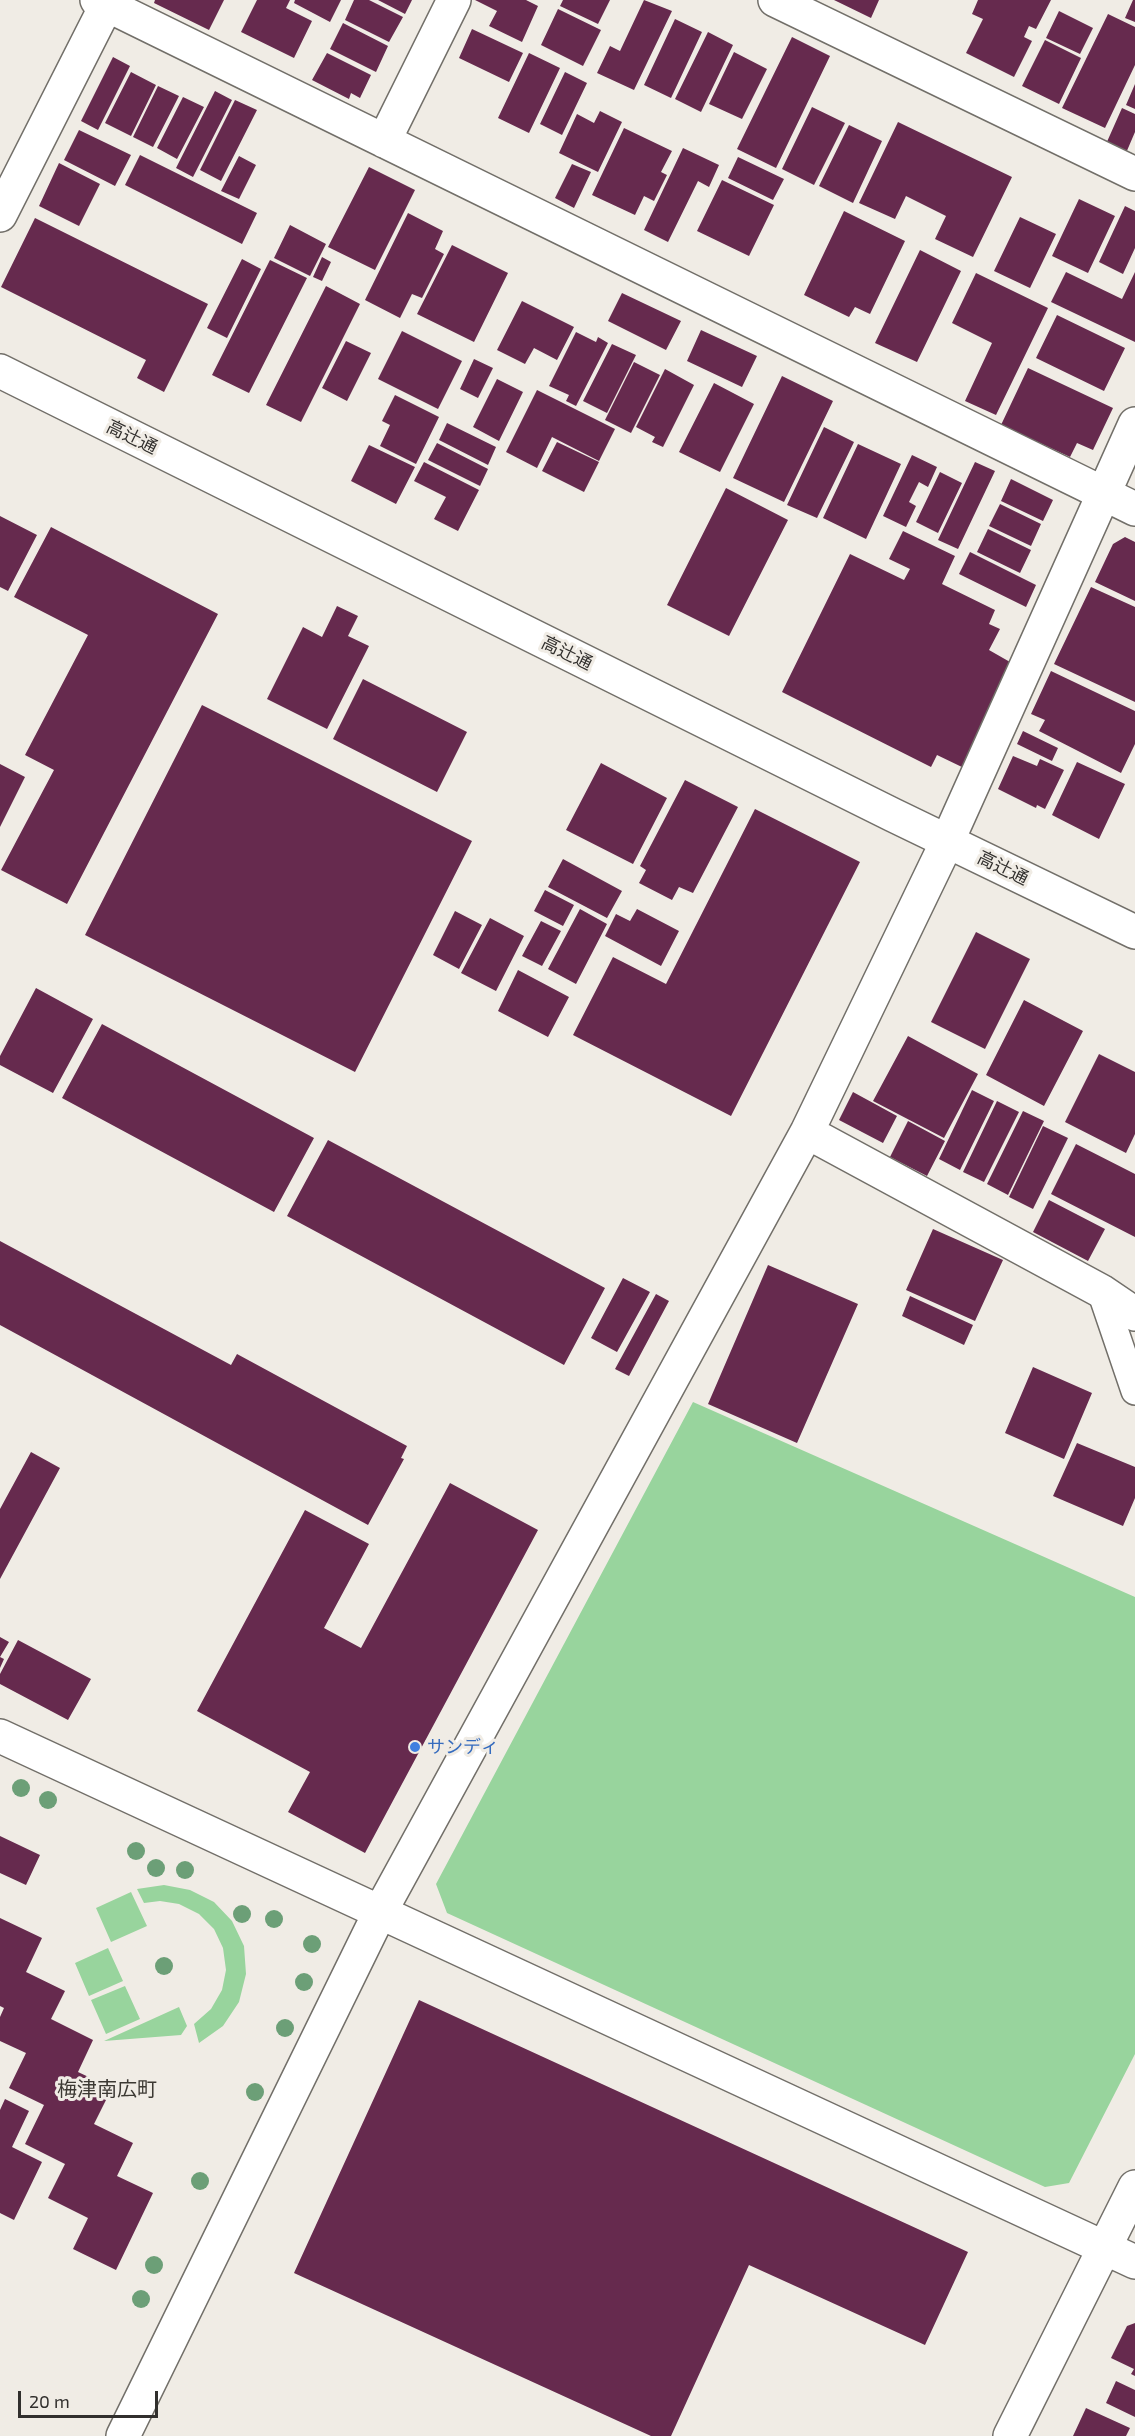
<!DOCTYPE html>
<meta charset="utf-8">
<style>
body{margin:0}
#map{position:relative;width:1135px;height:2436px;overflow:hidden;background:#f0ece5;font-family:"Exo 2",sans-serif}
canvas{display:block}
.scale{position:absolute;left:18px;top:2391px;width:140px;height:27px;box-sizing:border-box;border:3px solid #312f2d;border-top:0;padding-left:8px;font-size:18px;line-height:21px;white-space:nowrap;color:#312f2d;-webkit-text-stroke:4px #f0ece5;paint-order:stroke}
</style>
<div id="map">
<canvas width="1135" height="2436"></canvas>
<div class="scale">20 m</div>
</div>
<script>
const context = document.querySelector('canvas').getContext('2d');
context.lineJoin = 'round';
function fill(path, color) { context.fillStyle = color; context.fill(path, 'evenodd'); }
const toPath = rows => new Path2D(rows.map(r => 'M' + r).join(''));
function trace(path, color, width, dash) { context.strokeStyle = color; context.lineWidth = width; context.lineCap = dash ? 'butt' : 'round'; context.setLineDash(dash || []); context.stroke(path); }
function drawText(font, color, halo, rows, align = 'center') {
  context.font = font + ' "Exo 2","Noto Sans JP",sans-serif'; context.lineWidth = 6; context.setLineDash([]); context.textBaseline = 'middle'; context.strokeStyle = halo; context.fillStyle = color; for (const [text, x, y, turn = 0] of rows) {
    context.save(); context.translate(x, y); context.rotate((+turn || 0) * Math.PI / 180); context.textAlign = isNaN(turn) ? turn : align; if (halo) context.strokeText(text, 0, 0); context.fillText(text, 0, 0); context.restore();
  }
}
fill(toPath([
 [693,1402,1135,1597,1135,2054,1069,2183,1045,2187,447,1913,436,1884],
 [164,1885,190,1890,214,1902,232,1921,244,1946,246,1974,239,2002,223,2026,199,2043,194,2024,211,2009,222,1990,226,1970,223,1948,214,1929,199,1914,179,1904,160,1901,144,1903,137,1889],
 [131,1892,147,1926,111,1942,96,1908],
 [108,1948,123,1981,89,1996,75,1963],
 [125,1986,140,2019,106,2034,91,2000],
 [179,2007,187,2026,181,2035,104,2041]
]), '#98d49d');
fill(toPath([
 [155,0,224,0,209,30,154,3],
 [257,0,290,0,286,8,312,21,294,58,241,32],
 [295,0,341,0,330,22,294,3],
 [354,0,369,0,403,17,389,42,345,20],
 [378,0,412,0,405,14],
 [475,0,526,0,538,6,522,42,489,26,497,11],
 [563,0,610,0,598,24,560,6],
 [644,0,672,11,634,90,597,73,610,46,620,51],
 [834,0,879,0,871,18],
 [978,0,1051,0,1036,29,1029,26,1024,37,1032,41,1014,77,966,53,983,19,972,14],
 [1133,0,1135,0,1135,22,1125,18],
 [558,9,601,30,583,66,541,45],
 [1059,11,1093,28,1080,54,1046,38],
 [1108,14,1135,27,1135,65,1105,128,1062,108],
 [675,19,702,32,671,98,644,85],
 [343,23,388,46,376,72,330,49],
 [472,29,523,53,509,82,459,58],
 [708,32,733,45,701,112,675,99],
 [792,37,830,56,776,168,737,149],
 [1045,40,1081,58,1059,104,1022,86],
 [734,52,767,69,742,119,709,104],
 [327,53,371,75,360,98,351,93,349,99,312,80],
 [529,53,560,68,529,133,498,118],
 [113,57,130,66,98,130,81,121],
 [131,72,156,85,131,136,105,123],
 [565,72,587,83,562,135,540,124],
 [1135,84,1135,109,1126,105],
 [158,86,179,96,153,147,133,137],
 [215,91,232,100,193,177,176,168],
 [183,97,204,107,177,159,157,148],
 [235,100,257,110,221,181,200,170],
 [812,107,845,123,814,185,782,169],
 [1122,108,1135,114,1135,132,1126,153,1106,144],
 [600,111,622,122,598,172,559,153,577,114,594,123],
 [898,122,1012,177,973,257,935,239,946,216,906,196,895,219,859,203],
 [849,125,882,141,853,203,819,186],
 [624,128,672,151,661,172,667,175,654,201,644,196,635,215,592,195],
 [79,130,131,155,115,186,64,160],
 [683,148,719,165,709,187,698,181,668,242,644,230],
 [140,155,257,213,242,244,125,185],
 [239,156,256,165,239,199,221,191],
 [738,157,784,179,773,200,728,178],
 [59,163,100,184,79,226,39,206],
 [572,164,591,172,574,208,555,198],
 [369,167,415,190,375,270,328,247],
 [722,180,774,205,749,256,697,231],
 [1079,199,1115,216,1088,273,1052,256],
 [1125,206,1135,211,1135,248,1123,274,1099,262],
 [844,211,905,241,870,314,855,307,849,317,804,295],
 [408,213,443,231,435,249,444,254,422,298,412,294,400,318,365,300],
 [1020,217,1056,234,1030,288,994,271],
 [35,218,208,304,164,392,137,378,146,360,1,287],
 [290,225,326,244,310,276,274,258],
 [452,245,508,273,474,342,417,314],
 [920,250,961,271,917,362,875,343],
 [322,257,331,262,322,281,313,277],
 [242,259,261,269,227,338,207,328],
 [270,260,307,278,249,393,212,375],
 [1066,272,1122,299,1135,272,1135,342,1051,302],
 [976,273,1048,308,996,415,965,401,992,343,952,323],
 [326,286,360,304,301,422,266,405],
 [622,293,681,321,666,350,608,321],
 [522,301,574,327,557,360,534,348,525,364,497,350],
 [1057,315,1125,348,1104,391,1036,358],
 [701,330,757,356,742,387,687,361],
 [402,331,462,361,438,409,378,379],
 [576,332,596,342,598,337,608,343,576,406,566,401,569,395,549,386],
 [346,341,371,353,347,401,322,388],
 [612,344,636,355,607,413,583,401],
 [474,359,493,368,478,398,460,389],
 [634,362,660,375,631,433,605,420],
 [1028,368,1113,408,1093,450,1077,443,1070,457,1001,425],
 [665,369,694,385,663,447,652,442,655,437,636,427],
 [782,376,833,401,784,502,733,478],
 [497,379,523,392,499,441,473,427],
 [714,383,754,404,720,472,679,452],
 [537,390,615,429,599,461,552,437,537,468,506,452],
 [395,395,439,417,416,464,380,446,390,425,382,421],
 [447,423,496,447,488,465,439,440],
 [824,427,854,442,817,518,787,505],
 [557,442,599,462,584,492,542,471],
 [437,443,488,469,480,486,428,460],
 [858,444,901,464,866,539,823,518],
 [369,445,415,467,396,504,351,481],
 [912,455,937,467,928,487,919,482,909,502,916,506,906,527,883,516],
 [424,462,479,490,458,531,434,519,446,497,414,481],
 [975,462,995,471,958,549,938,540],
 [940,472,962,483,938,533,916,522],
 [1011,479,1053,500,1043,521,1001,501],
 [726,488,788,520,729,636,667,605],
 [1000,504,1041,524,1031,546,989,526],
 [0,516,37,535,8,591,0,587],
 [51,527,218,614,67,904,1,870,54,770,25,755,88,635,14,597],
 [988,529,1031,550,1020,573,977,552],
 [903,531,955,556,942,584,995,610,989,624,1000,629,989,650,1010,662,964,768,937,755,931,767,782,692,850,554,904,580,910,569,889,559],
 [1125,537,1135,542,1135,601,1095,582,1113,544],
 [970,552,1036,585,1026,607,959,574],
 [1091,587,1135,607,1135,702,1054,664],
 [337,606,358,616,348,636,369,646,327,729,267,699,303,627,322,637],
 [1051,671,1135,711,1135,744,1121,773,1039,731,1045,720,1031,714],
 [363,679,467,732,437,792,333,739],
 [202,705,472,841,355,1072,85,935],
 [1023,731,1058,748,1052,761,1017,744],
 [1013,756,1037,766,1040,759,1064,770,1045,809,1037,805,1036,808,998,789],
 [1077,762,1125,784,1099,839,1052,815],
 [601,763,667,798,633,864,566,830],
 [0,764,25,777,0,827],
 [685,780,738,807,693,893,679,887,672,900,639,883,646,870,640,866],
 [755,809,860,862,731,1116,573,1035,613,957,666,984],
 [563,859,622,891,607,918,548,887],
 [545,890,574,905,563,926,534,911],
 [580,909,607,924,576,984,548,969],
 [637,909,679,931,661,966,605,936,616,914,630,921],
 [455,911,482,925,459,969,433,955],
 [490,918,524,936,496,991,461,973],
 [541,921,561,931,542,966,522,956],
 [976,932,1030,959,985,1049,931,1022],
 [518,970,569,997,548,1037,498,1011],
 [36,988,93,1019,53,1093,0,1065,0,1056],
 [1024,1000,1083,1031,1044,1106,986,1075],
 [102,1024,314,1138,274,1212,62,1098],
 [908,1036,978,1074,944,1138,873,1101],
 [1099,1054,1135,1072,1135,1134,1126,1153,1065,1122],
 [972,1090,994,1101,960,1170,939,1159],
 [853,1092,897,1116,883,1143,839,1120],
 [997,1101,1019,1112,984,1182,963,1172],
 [1023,1111,1044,1121,1008,1195,987,1184],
 [908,1121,945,1141,927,1176,890,1157],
 [1043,1126,1068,1138,1033,1209,1009,1197],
 [328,1140,605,1288,564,1365,287,1216],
 [1076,1144,1135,1174,1135,1237,1051,1194],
 [1049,1200,1105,1229,1088,1261,1033,1232],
 [933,1229,1003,1260,975,1321,906,1290],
 [0,1241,231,1365,237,1354,407,1446,401,1458,404,1459,368,1525,0,1325],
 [768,1265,858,1304,797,1443,708,1404],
 [623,1278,650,1292,617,1352,591,1338],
 [656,1294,669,1301,629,1376,615,1369],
 [910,1296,973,1325,964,1345,902,1316],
 [1033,1367,1092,1393,1064,1459,1005,1433],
 [1077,1443,1135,1467,1135,1498,1123,1526,1053,1496],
 [31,1452,60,1468,0,1579,0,1509],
 [450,1483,538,1530,365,1853,288,1812,310,1772,197,1711,305,1510,369,1544,324,1628,361,1648],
 [0,1637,9,1642,0,1657,4,1659,0,1668],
 [18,1640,91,1679,68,1720,0,1684,0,1674],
 [0,1836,40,1855,26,1885,0,1873],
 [0,1918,42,1938,26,1972,65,1991,51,2019,93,2040,78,2072,112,2088,94,2124,133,2143,117,2176,153,2193,116,2270,73,2249,88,2218,48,2198,65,2164,25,2144,44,2105,9,2088,26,2053,0,2041,0,2017,4,2008,0,2006],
 [419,2000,968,2252,925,2345,749,2265,671,2436,651,2436,294,2273],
 [5,2099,29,2111,12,2147,42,2162,14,2220,0,2213,0,2110],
 [1135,2323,1135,2376,1131,2374,1134,2369,1111,2358,1127,2326],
 [1116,2381,1135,2390,1135,2417,1106,2403],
 [1086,2408,1130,2428,1126,2436,1073,2436]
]), '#662a4e');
const lane = toPath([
 [1101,1291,1135,1391]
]);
const street = toPath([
 [97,0,1135,509],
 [775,0,1135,174],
 [384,141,454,0],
 [0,215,109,0],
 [807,1132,1101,1291,1135,1314],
 [0,1736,1135,2262],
 [123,2436,380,1912,807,1132,947,842,1135,424]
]);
const secondary = toPath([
 [0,371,893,815,1135,932],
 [1010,2436,1135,2187]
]);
trace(lane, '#726f69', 30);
trace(street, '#726f69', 36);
trace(secondary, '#726f69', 36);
trace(lane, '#fff', 27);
trace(street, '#fff', 33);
trace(secondary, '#fff', 33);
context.fillStyle = '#6c9f77';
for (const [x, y] of [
 [21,1788],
 [48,1800],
 [136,1851],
 [156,1868],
 [185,1870],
 [242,1914],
 [274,1919],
 [312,1944],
 [164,1966],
 [304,1982],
 [285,2028],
 [255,2092],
 [200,2181],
 [154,2265],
 [141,2299]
]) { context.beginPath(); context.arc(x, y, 9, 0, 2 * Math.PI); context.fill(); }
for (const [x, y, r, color] of [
 [415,1747,6,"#3f7fe0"]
]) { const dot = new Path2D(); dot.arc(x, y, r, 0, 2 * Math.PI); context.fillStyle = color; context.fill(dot); trace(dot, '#f0ece5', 2); }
drawText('18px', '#312f2d', '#f0ece5', [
 ["高辻通",132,437,26],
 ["高辻通",567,653,26],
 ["高辻通",1003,868,26]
]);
drawText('18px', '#366cbe', '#f0ece5', [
 ["サンディ",427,1747]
], 'left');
drawText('20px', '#3c3933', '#f0ece5', [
 ["梅津南広町",107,2089]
]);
</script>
